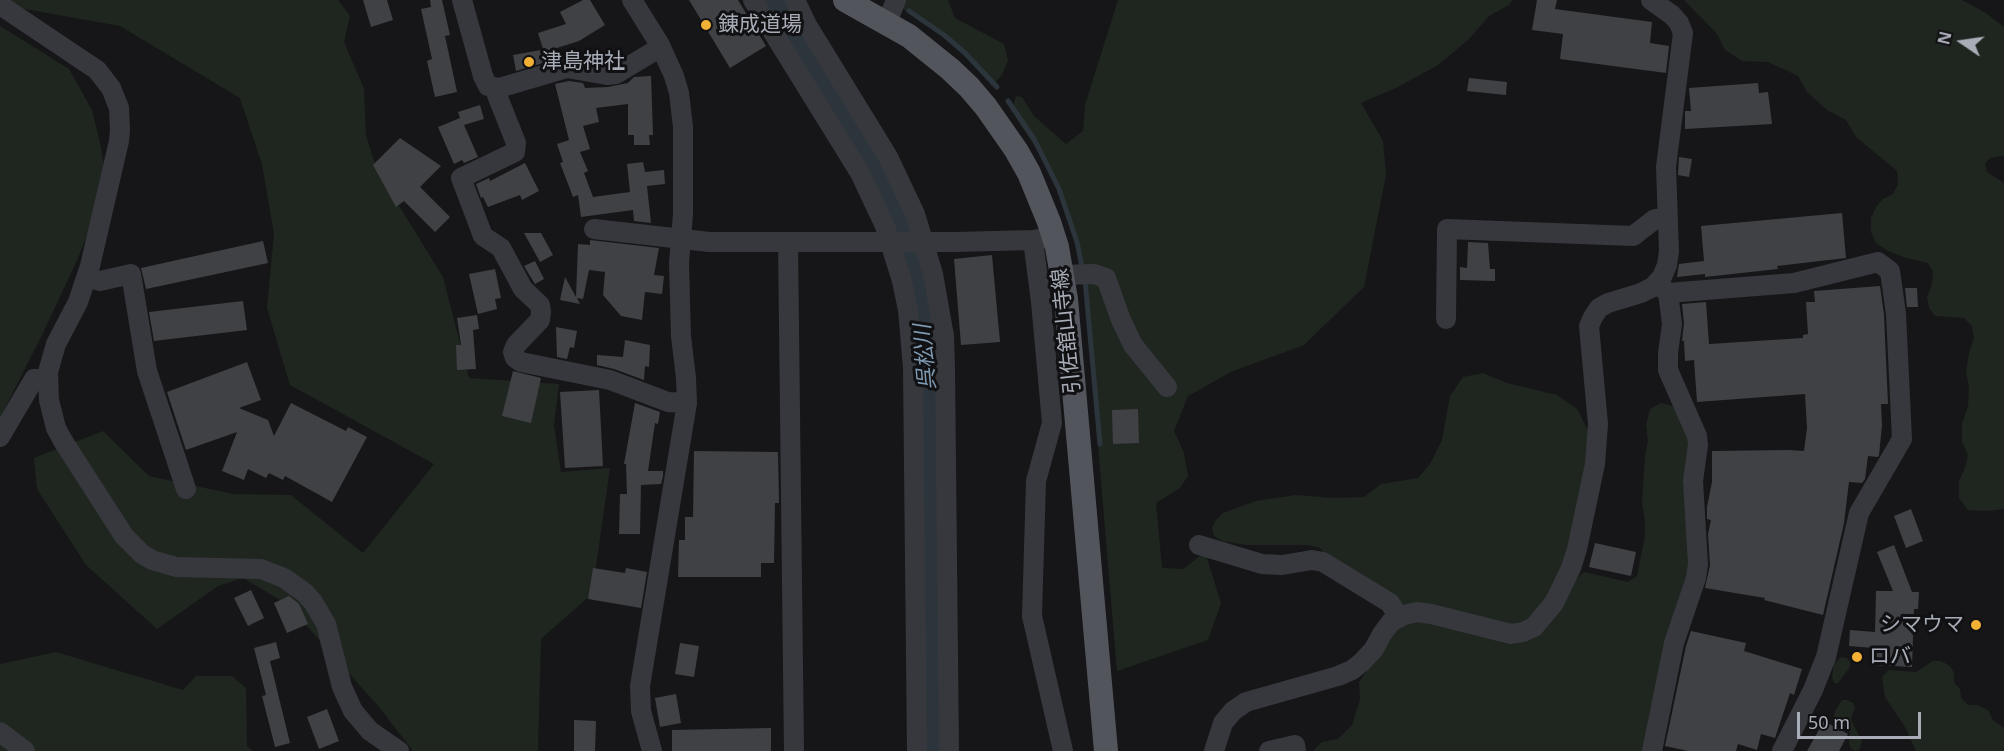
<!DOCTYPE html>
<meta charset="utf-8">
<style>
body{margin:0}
#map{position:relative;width:2004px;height:751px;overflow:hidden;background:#161618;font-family:"Noto Sans",sans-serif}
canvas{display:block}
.north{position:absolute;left:1932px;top:12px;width:60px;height:60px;-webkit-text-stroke:4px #111113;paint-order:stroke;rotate:283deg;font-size:16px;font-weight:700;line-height:24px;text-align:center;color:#a8adb8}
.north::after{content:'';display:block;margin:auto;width:21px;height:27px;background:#a8adb8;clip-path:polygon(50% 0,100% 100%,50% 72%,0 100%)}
.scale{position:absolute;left:1797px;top:712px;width:124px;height:27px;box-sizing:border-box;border:3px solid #a8adb8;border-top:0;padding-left:8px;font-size:18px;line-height:21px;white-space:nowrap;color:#a8adb8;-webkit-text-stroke:4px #111113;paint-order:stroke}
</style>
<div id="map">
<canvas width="2004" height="751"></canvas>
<div class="north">N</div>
<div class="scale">50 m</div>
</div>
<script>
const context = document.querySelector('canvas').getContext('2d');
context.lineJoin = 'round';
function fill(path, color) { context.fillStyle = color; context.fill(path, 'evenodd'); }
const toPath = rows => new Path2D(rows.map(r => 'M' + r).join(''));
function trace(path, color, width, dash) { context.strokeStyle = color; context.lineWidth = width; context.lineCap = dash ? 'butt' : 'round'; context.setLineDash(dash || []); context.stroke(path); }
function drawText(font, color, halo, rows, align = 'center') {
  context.font = font + ' "Noto Sans","Noto Sans JP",sans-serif'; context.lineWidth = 6; context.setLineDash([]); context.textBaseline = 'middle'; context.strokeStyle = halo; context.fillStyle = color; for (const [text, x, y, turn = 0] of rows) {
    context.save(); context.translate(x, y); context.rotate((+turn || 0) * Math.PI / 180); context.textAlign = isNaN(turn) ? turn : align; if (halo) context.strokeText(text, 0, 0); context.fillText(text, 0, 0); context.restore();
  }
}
fill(toPath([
 [6,0,338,0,350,16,344,42,364,89,366,136,377,170,443,277,469,378,559,384,554,425,561,472,610,468,592,594,541,639,538,751,413,751,379,707,287,604,243,578,218,586,157,629,86,565,37,489,34,458,103,431,149,476,233,494,291,495,363,553,434,464,290,385,267,308,274,234,262,164,240,98,120,26,19,8],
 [888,0,948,0,955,18,1004,44,1008,60,1002,75,992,86,974,64,945,38,919,19],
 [1118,0,1512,0,1509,5,1489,16,1468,40,1438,65,1398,87,1361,103,1383,141,1386,175,1364,287,1304,345,1231,372,1188,396,1174,431,1184,453,1188,476,1180,488,1156,503,1162,568,1183,569,1205,552,1221,603,1208,640,1117,671,1087,315,1082,275,1075,242,1056,185,1043,159,1016,118,1013,107,1016,96,1022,97,1034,116,1066,144,1083,131,1085,105],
 [1684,0,1962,0,1986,13,2004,27,2004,156,1990,158,1985,164,1987,172,2004,183,2004,509,1987,511,1968,510,1959,498,1959,481,1965,468,1968,455,1962,442,1962,424,1968,406,1969,388,1966,371,1969,353,1974,338,1972,326,1964,318,1935,316,1929,308,1927,297,1932,284,1933,272,1928,263,1906,258,1888,251,1876,243,1871,232,1871,218,1876,207,1883,199,1893,194,1898,184,1897,171,1856,137,1846,120,1827,110,1807,92,1798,76,1768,62,1742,61,1725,50,1717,34],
 [0,26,69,69,92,110,101,147,107,187,78,258,43,333,0,418],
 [1483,373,1507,383,1557,395,1577,409,1589,432,1590,453,1569,555,1545,609,1516,628,1404,606,1328,558,1320,548,1308,545,1246,545,1222,541,1214,536,1212,528,1216,520,1223,513,1256,501,1296,495,1335,498,1364,497,1381,484,1418,478,1430,464,1442,440,1450,396,1463,377],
 [1661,403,1673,406,1690,432,1689,577,1671,621,1644,751,1313,751,1322,742,1338,739,1352,725,1360,699,1359,682,1396,629,1411,620,1504,640,1584,572,1628,582,1637,576,1645,536,1645,521,1642,503,1645,456,1648,441,1646,425,1650,409],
 [56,652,183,690,196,676,232,676,246,688,247,746,253,751,0,751,0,664],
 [1841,657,1847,658,1850,662,1850,667,1838,683,1834,683,1832,677,1834,664],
 [1933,661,1941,661,1950,666,1954,673,1954,683,1960,689,1961,698,1968,705,1977,705,1988,710,1993,720,2004,728,2004,751,1916,751,1905,727,1885,697,1882,677,1889,670,1916,672],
 [1842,700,1847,700,1853,703,1855,708,1851,718,1853,724,1862,741,1860,749,1856,751,1851,749,1849,744,1850,733,1847,729,1842,725,1837,724,1833,719,1836,709]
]), '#1e261f');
trace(toPath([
 [909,11,944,35,965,53,997,87],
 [1008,101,1034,139,1059,189,1077,242,1082,267],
 [1085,280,1100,444]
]), '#2c353c', 5);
trace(toPath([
 [772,0,874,165,900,220,918,278,924,307,929,368,933,751]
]), '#2c353c', 30);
fill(toPath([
 [363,0,387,0,393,20,371,27],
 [430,0,442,0,450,35,445,36,457,92,435,97,427,61,432,59,421,9,431,7],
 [583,0,590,0,605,25,579,41,544,52,538,33,566,24,560,12],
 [689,0,738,0,766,46,730,68],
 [1537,0,1557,0,1555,9,1652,22,1650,43,1669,46,1666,73,1560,59,1563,34,1532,30],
 [541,50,543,63,516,71,513,55],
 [651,76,653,135,649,135,650,145,634,145,634,135,628,135,628,104,596,108,599,122,583,126,590,149,580,152,588,171,584,173,593,197,630,192,627,164,643,162,645,172,664,170,665,184,647,186,651,223,634,221,633,210,581,217,578,195,573,197,560,163,563,162,557,144,569,140,555,84,569,81,583,83,585,88,608,87,628,83,634,77],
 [1469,78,1507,82,1506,95,1467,91],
 [1758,83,1759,93,1768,92,1772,124,1685,129,1685,111,1691,111,1689,88],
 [480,105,484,119,464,125,478,157,464,163,462,160,454,164,438,127,460,118,458,112],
 [400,138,441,166,420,187,450,217,435,232,404,201,396,207,373,165],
 [1679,157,1692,159,1689,177,1678,175],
 [525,163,539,191,522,200,520,195,488,207,483,197,481,198,476,184,489,178,490,181],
 [1842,213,1846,258,1777,266,1778,269,1705,277,1705,274,1677,277,1679,264,1704,261,1701,226],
 [524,233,541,233,553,255,540,262],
 [590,240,659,248,654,275,664,276,662,294,645,292,642,320,621,316,603,295,605,272,589,270,583,299,577,298,580,304,560,300,565,277,576,297,578,244,590,245],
 [263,241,268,263,146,289,141,268],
 [1468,242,1488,243,1490,269,1495,269,1495,281,1460,280,1460,267,1467,268],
 [992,255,1000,342,961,345,954,259],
 [535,261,544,279,535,284,524,266],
 [495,269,501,298,495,299,497,309,478,314,469,274],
 [1880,286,1884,315,1888,404,1881,404,1882,425,1879,455,1878,457,1868,456,1865,479,1862,483,1849,482,1844,523,1823,615,1764,600,1765,598,1705,588,1710,565,1708,534,1711,520,1707,519,1707,507,1712,482,1712,451,1788,450,1804,451,1807,428,1805,394,1697,402,1694,360,1685,361,1684,341,1682,341,1684,323,1682,304,1706,302,1709,344,1803,338,1803,335,1808,334,1806,302,1815,302,1814,291],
 [1905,288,1917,288,1918,307,1907,307],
 [243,301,247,330,154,341,149,312],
 [477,315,479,329,473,330,476,369,457,370,456,345,461,345,457,318],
 [556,327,577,331,574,348,570,347,567,359,557,357],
 [625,340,650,345,649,367,645,366,644,380,614,369,597,365,597,355,623,357],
 [247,362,261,400,239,408,268,420,274,436,291,403,346,431,348,427,367,437,332,502,285,476,283,480,269,473,266,478,248,469,244,480,222,471,237,432,186,450,167,392],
 [513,371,541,378,531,423,502,416],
 [599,390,603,466,565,468,560,392],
 [635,403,660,412,658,424,655,423,648,471,663,471,663,476,661,484,641,485,640,534,619,534,620,494,627,494,626,464,624,464],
 [1138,409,1139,443,1113,444,1112,410],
 [694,451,778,452,779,503,775,503,774,563,761,563,761,577,678,577,679,540,685,540,685,517,693,517],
 [1911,509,1923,541,1906,548,1894,516],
 [1595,543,1636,552,1631,576,1589,567],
 [1894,545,1912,592,1919,592,1918,609,1914,609,1912,667,1874,665,1874,648,1849,646,1850,630,1875,632,1876,591,1893,591,1877,552],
 [593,568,625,573,626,568,647,572,641,608,588,599],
 [251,590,264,618,248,626,234,598],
 [289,596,299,604,308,624,287,633,274,603],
 [1691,631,1746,643,1744,651,1802,669,1794,695,1790,693,1775,738,1761,734,1757,750,1738,744,1736,751,1688,751,1665,746,1686,646],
 [276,642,280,658,270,661,290,743,275,747,262,696,266,695,254,648],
 [680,643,699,646,694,677,675,674],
 [676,694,681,723,660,727,655,698],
 [327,709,339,741,319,749,307,717],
 [574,720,596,721,595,751,574,751],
 [1824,721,1848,734,1839,751,1807,751],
 [771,728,771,751,672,751,672,730]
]), '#404145');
trace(toPath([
 [462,0,483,76,488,86,499,88,567,68,607,75,616,74,661,47],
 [632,0,660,45,674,76,679,93,683,127,683,214,679,263,681,336,686,378,687,403,640,686,641,711,652,751],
 [753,0,860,173,885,226,902,281,908,310,913,368,917,751],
 [795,0,807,25,888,157,915,214,933,274,944,336,945,367,949,751],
 [0,5,97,70,111,88,119,108,120,130,119,141,90,266,78,302,56,344,48,372,49,400,56,428,63,441,124,536,142,554,152,560,176,567,261,569,284,578,305,593,313,602,326,624,342,687,353,711,370,731,399,751],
 [887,22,896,0],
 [499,88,497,95,516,143,515,152,461,178,483,236,501,248,523,289,540,305,541,312,540,320,516,345,513,352,515,358,521,362,610,380,668,402,687,403],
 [594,229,709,242,955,242,1033,240,1045,238],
 [1033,240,1041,302,1052,423,1036,481,1032,616,1063,751],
 [788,242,794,751],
 [1063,275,1094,274,1106,278,1121,320,1133,345,1167,387],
 [87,277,100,281,131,274,147,371,186,489],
 [1657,283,1668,293,1794,283,1878,262,1890,271,1896,314,1902,439,1859,513,1826,657,1813,690,1782,751],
 [1446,319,1447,229,1633,236,1655,219,1667,218],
 [0,437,34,379,48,380],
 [1199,545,1262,564,1282,565,1312,560,1323,562,1390,603,1399,618],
 [0,732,25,751],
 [1214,751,1223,723,1233,711,1246,702,1338,676,1352,670,1362,662,1374,649,1382,634,1391,622,1404,615,1417,612,1431,614,1511,634,1523,632,1534,627,1554,603,1571,568,1577,549,1595,464,1598,424,1589,326,1593,317,1599,308,1608,303,1641,293,1653,287,1662,277,1667,265,1669,251,1666,167,1683,33,1679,23,1672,15,1651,0],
 [1269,751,1295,745,1296,751],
 [1652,751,1674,643,1696,578,1698,564,1693,481,1698,445,1697,436,1668,370,1668,353,1672,324,1668,293]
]), '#37383d', 20);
trace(toPath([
 [845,0,909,36,950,69,969,87,986,107,1016,150,1029,173,1049,222,1057,247,1066,299,1106,751]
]), '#53555c', 24);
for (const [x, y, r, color] of [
 [706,25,6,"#f2b134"],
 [529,62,6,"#f2b134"],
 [1976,625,6,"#f2b134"],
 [1857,657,6,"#f2b134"]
]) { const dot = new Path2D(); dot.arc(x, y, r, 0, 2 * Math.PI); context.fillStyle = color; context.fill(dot); trace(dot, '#111113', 2); }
drawText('21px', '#a8adb8', '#111113', [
 ["錬成道場",718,25],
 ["津島神社",541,62],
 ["シマウマ",1964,625,"right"],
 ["ロバ",1869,657]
], 'left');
drawText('21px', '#a8adb8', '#111113', [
 ["引佐舘山寺線",1067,331,-96]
]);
drawText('italic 22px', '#7f9bb3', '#111113', [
 ["呉松川",926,357,-95]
]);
</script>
